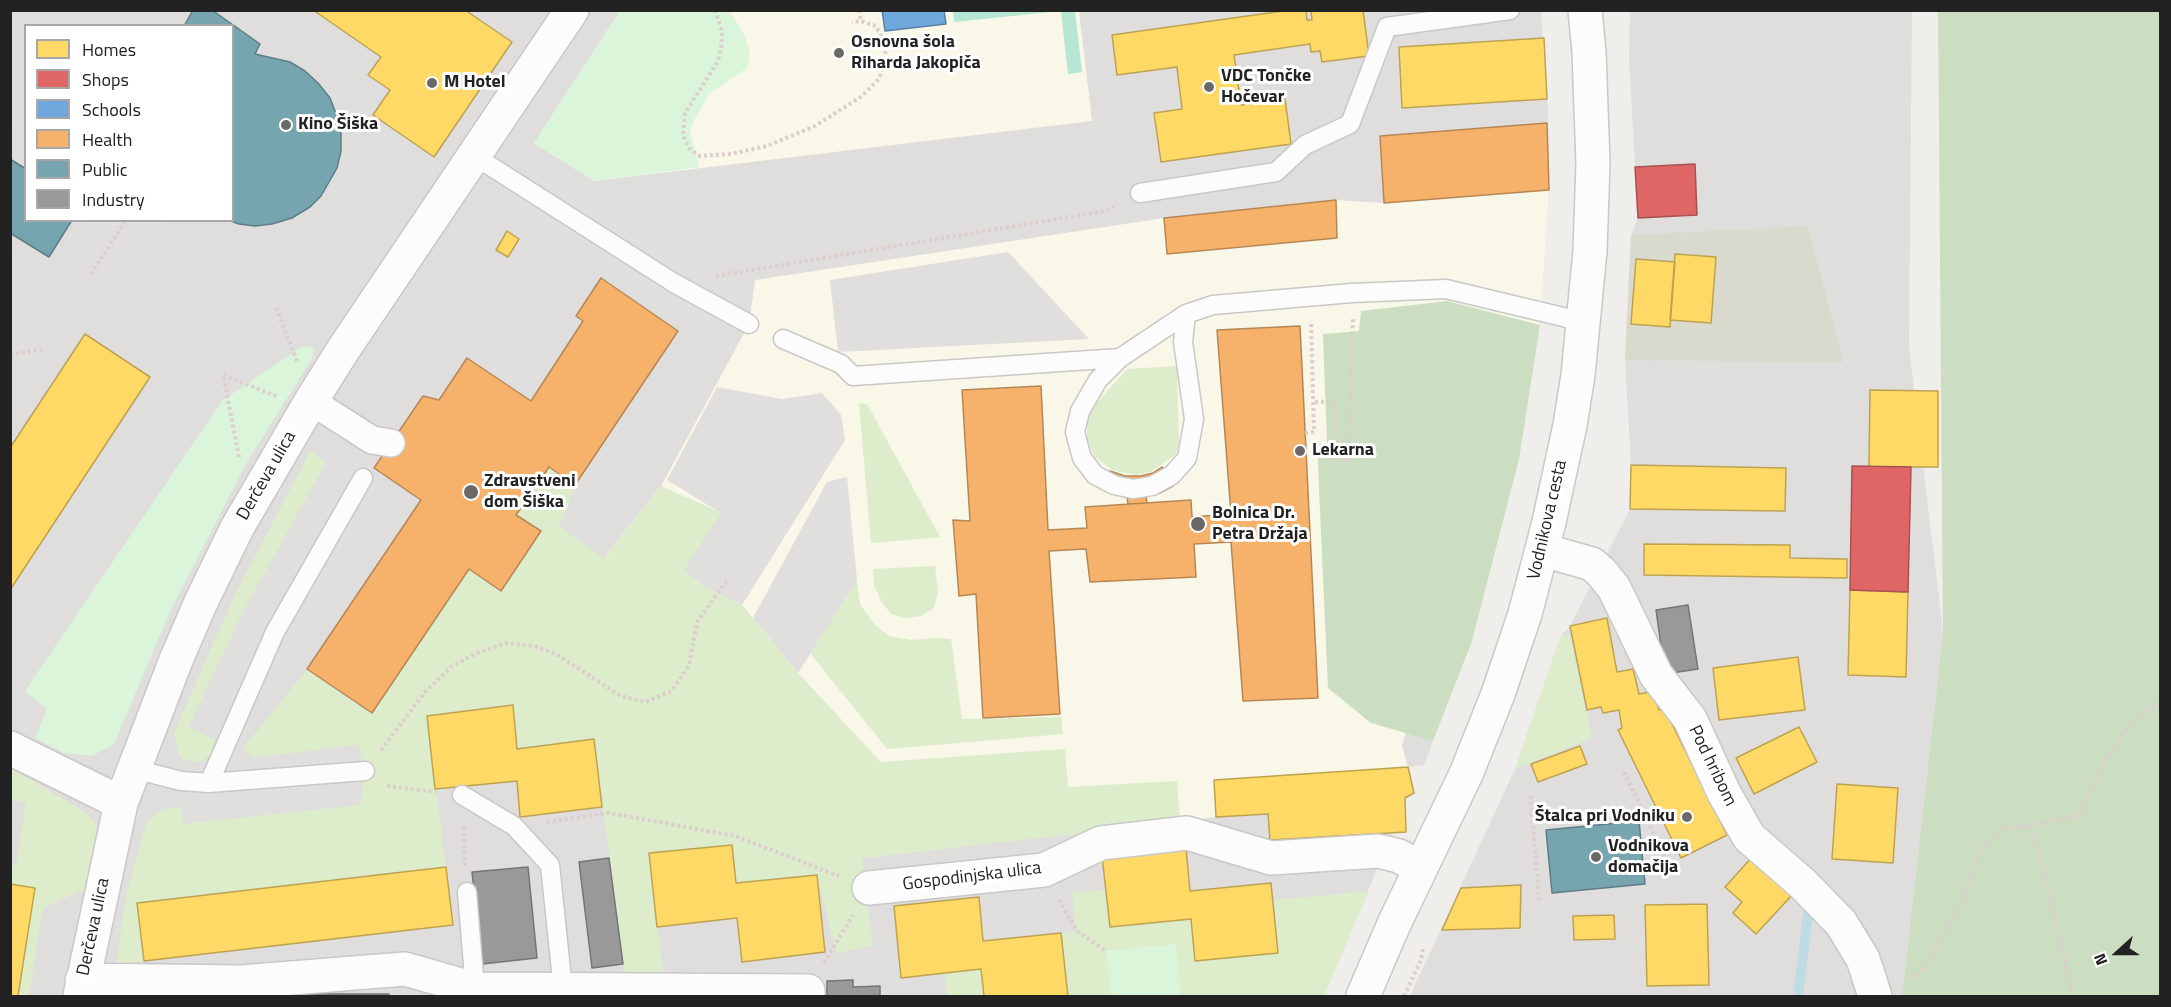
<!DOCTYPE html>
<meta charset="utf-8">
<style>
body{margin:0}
#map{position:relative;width:2171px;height:1007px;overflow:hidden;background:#f0eeeb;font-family:"Titillium Web",sans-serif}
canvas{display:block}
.frame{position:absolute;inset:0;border:12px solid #222;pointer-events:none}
.legend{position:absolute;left:24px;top:24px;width:210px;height:198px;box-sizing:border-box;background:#fff;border:2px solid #a7a7a7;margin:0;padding:8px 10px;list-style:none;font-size:18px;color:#222}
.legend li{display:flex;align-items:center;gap:12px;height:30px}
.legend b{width:30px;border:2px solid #a7a7a7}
.north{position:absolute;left:2087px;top:923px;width:60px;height:60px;-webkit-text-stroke:4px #fff;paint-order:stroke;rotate:249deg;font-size:16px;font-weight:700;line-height:24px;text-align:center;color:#222}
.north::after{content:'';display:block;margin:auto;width:21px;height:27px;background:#222;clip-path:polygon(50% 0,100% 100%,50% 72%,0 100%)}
</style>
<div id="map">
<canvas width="2171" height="1007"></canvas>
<div class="frame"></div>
<ul class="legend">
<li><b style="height:16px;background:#ffd966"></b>Homes</li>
<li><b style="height:16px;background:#e06666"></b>Shops</li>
<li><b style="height:16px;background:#6fa8dc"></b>Schools</li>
<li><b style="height:16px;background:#f6b26b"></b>Health</li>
<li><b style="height:16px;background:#76a5af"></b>Public</li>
<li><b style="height:16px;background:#999"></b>Industry</li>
</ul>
<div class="north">N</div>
</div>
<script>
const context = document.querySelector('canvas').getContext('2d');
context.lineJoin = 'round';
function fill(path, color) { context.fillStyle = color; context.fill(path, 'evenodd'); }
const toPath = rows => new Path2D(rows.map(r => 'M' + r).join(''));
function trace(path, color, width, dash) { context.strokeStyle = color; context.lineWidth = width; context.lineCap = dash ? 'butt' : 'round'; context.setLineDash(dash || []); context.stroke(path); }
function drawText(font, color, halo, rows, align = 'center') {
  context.font = font + ' "Titillium Web",sans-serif'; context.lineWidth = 6; context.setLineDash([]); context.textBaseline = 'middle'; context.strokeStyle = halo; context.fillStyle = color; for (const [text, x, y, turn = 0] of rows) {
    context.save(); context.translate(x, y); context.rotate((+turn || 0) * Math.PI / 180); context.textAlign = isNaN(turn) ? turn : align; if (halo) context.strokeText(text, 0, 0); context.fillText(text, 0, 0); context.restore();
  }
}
fill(toPath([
 [10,11,1541,11,1548,112,1549,192,1541,311,1519,459,1472,641,1424,765,1408,767,1414,793,1405,798,1406,832,1392,833,1324,996,11,996],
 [26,26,232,26,232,220,26,220],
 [1630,11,1912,11,1909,347,1943,632,1902,996,1410,996,1515,769,1561,635,1570,626,1630,509,1631,465,1625,360,1631,235,1638,218,1629,59]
]), '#dfdedc');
fill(toPath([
 [620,11,1079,11,1092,121,594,181,534,143],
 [1549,190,1541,311,1519,459,1472,641,1433,741,1406,732,1402,746,1408,767,1214,780,1216,817,853,859,507,679,661,486,749,324,755,280,1164,218,1336,200,1384,203]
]), '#f8f7e8');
fill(toPath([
 [1808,226,1843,362,1625,360,1631,235]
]), '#d9d9cd');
fill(toPath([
 [1177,366,1179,446,1175,455,1150,472,1135,475,1112,470,1095,457,1087,438,1087,423,1093,407,1127,369],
 [859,403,867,404,940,537,871,543],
 [311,450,326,463,243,612,189,727,215,740,212,754,200,763,183,760,178,753,174,733,235,594],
 [549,467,575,485,566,512,559,526,604,558,661,486,722,513,705,587,742,605,798,673,881,762,1065,749,1068,787,1177,781,1180,822,862,858,873,946,836,953,817,875,736,883,731,845,650,853,663,971,625,975,594,740,517,749,513,706,427,717,446,867,137,903,144,961,116,965,126,895,147,821,164,809,182,807,183,823,358,745,253,758,243,748,307,669,372,713,469,569,501,591,508,582,541,532,516,515],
 [935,566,938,592,934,608,921,616,906,618,891,614,881,601,874,585,873,569],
 [857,580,860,604,873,623,889,636,912,640,937,638,951,639,962,719,1061,717,1063,734,887,749,810,653],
 [1561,635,1570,636,1592,738,1515,769],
 [10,768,88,814,95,823,97,836,85,889,43,908,29,996,18,996,35,888,11,884,11,865,16,865,26,803,11,800],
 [1106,890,1191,919,1195,961,1278,953,1273,900,1369,891,1324,996,1068,996,1061,933,1076,931,1072,893],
 [981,969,984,996,947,996,945,973]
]), '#ddeccb');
fill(toPath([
 [1938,11,2160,11,2160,996,1902,996,1943,632],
 [1447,301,1540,325,1519,459,1472,641,1433,741,1371,723,1328,688,1317,444,1327,443,1323,334,1359,331,1361,311]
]), '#cbdec1');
fill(toPath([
 [620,11,730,11,745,36,750,53,747,68,709,94,694,120,690,131,699,167,594,181,534,143],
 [303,346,314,347,312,359,250,457,172,607,114,744,92,756,64,753,35,738,47,709,25,691,181,461,223,400],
 [1176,944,1181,996,1111,996,1106,951]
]), '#daf5da');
fill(toPath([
 [953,11,1075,11,1082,72,1068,74,1061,11,954,22]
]), '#b7e6d2');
fill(toPath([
 [10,11,85,11,75,25,26,26,25,133,11,118],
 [1731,11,1899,11,1902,94,1825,98,1736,82],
 [544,155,745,285,718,331,569,237,561,248,581,262,538,329,505,308,501,311,558,349,528,394,455,348,395,435,376,422,381,414,379,408,360,395,442,270,483,295,534,219,513,205],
 [85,220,160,221,280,301,272,315,265,319,252,338,84,222],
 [78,222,247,337,236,353,196,377,172,372,67,298,24,365,11,355,11,259,42,281],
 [1008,252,1089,339,838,352,830,280],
 [717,387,782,399,822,393,841,415,845,440,742,605,705,587,684,570,721,513,667,480],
 [652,400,690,425,661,480,649,475,599,553,558,526,566,512,579,520],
 [326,463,347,474,350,470,377,486,289,651,243,748,253,758,358,745,365,771,360,805,183,824,181,781,183,760,200,763,211,754,215,740,189,727,243,612],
 [847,477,857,580,798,673,753,618,827,482]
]), '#e0dfde');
const homes = toPath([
 [313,10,465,10,512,42,434,157,373,115,390,90,368,75,381,57,313,10],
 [1290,10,1306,10,1307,20,1312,20,1311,10,1363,10,1369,56,1322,62,1320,51,1311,52,1310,44,1234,55,1241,105,1285,99,1291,144,1161,162,1154,113,1182,109,1177,67,1117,75,1112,35,1290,10],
 [1544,38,1547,99,1402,108,1399,47,1544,38],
 [507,231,519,239,508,257,496,250,507,231],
 [1675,254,1716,257,1711,323,1670,320,1675,254],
 [1636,259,1675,262,1670,327,1631,324,1636,259],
 [85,334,150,377,10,590,10,448,85,334],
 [1870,390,1938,391,1938,467,1869,467,1870,390],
 [1631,465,1786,468,1785,511,1630,509,1631,465],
 [1644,544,1790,545,1790,558,1847,559,1847,578,1644,575,1644,544],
 [1850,590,1908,592,1906,677,1848,675,1850,590],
 [1607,618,1617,672,1633,669,1639,694,1654,691,1659,710,1664,708,1727,835,1681,858,1618,730,1622,728,1619,710,1603,713,1601,707,1587,710,1570,626,1607,618],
 [1798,657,1805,710,1719,720,1713,668,1798,657],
 [513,705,517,749,594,739,602,807,520,817,517,781,435,789,427,716,513,705],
 [1799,727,1817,762,1754,794,1736,758,1799,727],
 [1580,746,1587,764,1538,782,1531,764,1580,746],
 [1408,767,1414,793,1405,798,1406,832,1270,840,1268,814,1216,817,1214,780,1408,767],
 [1837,784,1898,788,1893,863,1832,859,1837,784],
 [732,845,736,883,817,875,825,952,742,962,737,918,657,927,649,853,732,845],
 [1186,848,1190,891,1271,883,1278,953,1195,961,1191,919,1110,927,1102,856,1186,848],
 [1753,856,1794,893,1756,934,1733,913,1742,902,1725,887,1753,856],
 [446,867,453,925,144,961,137,903,446,867],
 [10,884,35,888,18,996,10,996,10,884],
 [1521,885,1520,928,1442,930,1461,888,1521,885],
 [979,897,983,941,1061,933,1068,996,984,996,981,969,901,978,894,906,979,897],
 [1707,904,1709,985,1647,986,1645,905,1707,904],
 [1614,915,1615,939,1574,940,1573,916,1614,915]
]);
fill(homes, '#ffd966');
trace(homes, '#bda252', 1.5);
const shops = toPath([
 [1695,164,1697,215,1638,218,1635,167,1695,164],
 [1852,466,1911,467,1908,592,1850,590,1852,466]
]);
fill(shops, '#e06666');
trace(shops, '#a75252', 1.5);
const schools = toPath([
 [882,10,944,10,946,24,885,31,882,10]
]);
fill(schools, '#6fa8dc');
trace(schools, '#5880a4', 1.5);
const health = toPath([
 [1547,123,1549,190,1384,203,1380,136,1547,123],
 [1336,200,1337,238,1167,254,1164,218,1336,200],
 [601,278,678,331,575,485,549,467,516,515,541,531,501,591,469,569,372,713,307,669,421,500,374,468,423,396,439,400,467,358,531,401,583,321,576,316,601,278],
 [1300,326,1318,698,1243,701,1231,542,1194,544,1196,577,1090,582,1086,549,1049,551,1060,714,983,718,976,594,959,596,953,520,970,521,962,390,1041,386,1048,530,1087,528,1085,507,1191,500,1192,517,1231,514,1217,330,1300,326],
 [1162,467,1173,486,1160,493,1146,496,1147,503,1128,504,1127,497,1112,493,1100,487,1110,471,1125,476,1141,476,1153,473,1162,467]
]);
fill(health, '#f6b26b');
trace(health, '#b68755', 1.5);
const public = toPath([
 [193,10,212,10,260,44,255,54,290,62,305,71,318,83,330,98,337,116,341,134,341,151,337,168,321,196,310,207,292,218,272,224,255,226,239,224,228,220,232,220,232,26,184,26,193,10],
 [10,159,26,169,26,220,72,220,49,257,10,233,10,159],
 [1639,821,1645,884,1552,893,1546,830,1639,821]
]);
fill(public, '#76a5af');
trace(public, '#5d7e85', 1.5);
const industry = toPath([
 [1688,605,1698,669,1665,674,1656,610,1688,605],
 [609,858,623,964,592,968,579,862,609,858],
 [528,867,537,958,482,964,472,872,528,867],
 [853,980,853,987,880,986,880,996,827,996,827,981,853,980],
 [261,994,389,994,389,996,261,996,261,994]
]);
fill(industry, '#999');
trace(industry, '#757575', 1.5);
trace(toPath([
 [1798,996,1808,914]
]), '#bfdbe3', 10);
const service = toPath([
 [473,155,674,283,749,324],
 [1140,193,1276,172,1305,145,1350,124,1387,27,1510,10],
 [783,339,841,364,853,376,1120,358,1186,314,1213,305,1352,293,1446,289,1584,322],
 [1120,358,1098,380,1080,411,1075,432,1082,458,1095,475,1114,485,1133,489,1152,486,1172,475,1187,458,1194,419,1183,342,1186,314],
 [134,769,181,781,209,783,275,632,363,478],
 [209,783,365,771],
 [462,795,514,826,550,865,563,989],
 [467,892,475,989]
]);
const pedestrian = toPath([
 [311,401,372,440,391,443]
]);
const minor = toPath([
 [1543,550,1592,564,1601,572,1614,588,1656,675,1690,719,1724,793,1749,837,1803,884,1841,923,1863,959,1875,996],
 [10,748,121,803],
 [869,888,1044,870,1101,843,1187,833,1271,858,1378,851,1399,856,1420,868],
 [82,980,241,982,405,969,475,989,808,991,808,996],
 [80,996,121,803,176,660,201,602,237,528,311,401,343,350,572,10]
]);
const tertiary = toPath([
 [1363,996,1394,924,1466,774,1498,694,1525,614,1549,522,1570,425,1578,375,1590,251,1593,163,1589,52,1585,10]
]);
trace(service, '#c9c8c7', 21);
trace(pedestrian, '#c9c8c7', 30);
trace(minor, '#c9c8c7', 36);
trace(tertiary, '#c9c8c7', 36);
trace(toPath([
 [715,10,722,32,721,48,718,61,685,113,683,135,689,148,700,156,731,154,767,146,815,126,862,96,879,79,886,56,883,40,876,26,861,21,852,22],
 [859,10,861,21],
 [91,274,126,220],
 [716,276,1105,211,1118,204],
 [276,308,297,361],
 [10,355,42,349],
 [1315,402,1335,401,1338,460,1348,461,1353,318],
 [1305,433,1314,432,1311,321],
 [239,457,223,375,276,396],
 [381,750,426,691,451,667,477,653,506,643,534,646,556,654,621,696,646,702,671,691,689,666,697,622,728,579],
 [1624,772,1673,874],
 [387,786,436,792],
 [1531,796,1539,900],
 [547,822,609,813,735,836,839,876],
 [2027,826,2079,816,2104,762,2133,721,2160,703],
 [464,827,465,867],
 [1059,900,1077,931,1106,951],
 [824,963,853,915],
 [1906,980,1918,974,1943,936,1961,902,1982,848,2000,829,2027,826,2038,847,2073,996],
 [1404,996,1421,960,1423,949]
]), '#dccecd', 4, [3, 3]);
trace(service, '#fdfcfc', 18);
trace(pedestrian, '#fdfcfc', 27);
trace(minor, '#fdfcfc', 33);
trace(tertiary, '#fdfcfc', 33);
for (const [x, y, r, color] of [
 [839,53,6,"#6a6968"],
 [432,83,6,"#6a6968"],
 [1209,87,6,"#6a6968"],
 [286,125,6,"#6a6968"],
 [1300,451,6,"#6a6968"],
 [471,492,8,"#6a6968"],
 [1198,524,8,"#6a6968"],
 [1687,817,6,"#6a6968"],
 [1596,857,6,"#6a6968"]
]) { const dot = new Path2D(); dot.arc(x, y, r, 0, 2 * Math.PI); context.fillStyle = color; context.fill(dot); trace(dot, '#fff', 2); }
drawText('bold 18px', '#222', '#fff', [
 ["Osnovna šola",851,43],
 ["Riharda Jakopiča",851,64],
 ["VDC Tončke",1221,77],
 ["Hočevar",1221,98],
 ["M Hotel",444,83],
 ["Kino Šiška",298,125],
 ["Lekarna",1312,451],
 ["Zdravstveni",484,482],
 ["dom Šiška",484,503],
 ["Bolnica Dr.",1212,514],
 ["Petra Držaja",1212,535],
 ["Štalca pri Vodniku",1675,817,"right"],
 ["Vodnikova",1608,847],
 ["domačija",1608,868]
], 'left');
drawText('18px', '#222', '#fff', [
 ["Derčeva ulica",267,476,-60],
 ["Vodnikova cesta",1548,520,-77],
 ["Pod hribom",1712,766,64],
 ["Gospodinjska ulica",972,877,-7],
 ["Derčeva ulica",94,927,-78]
]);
</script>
